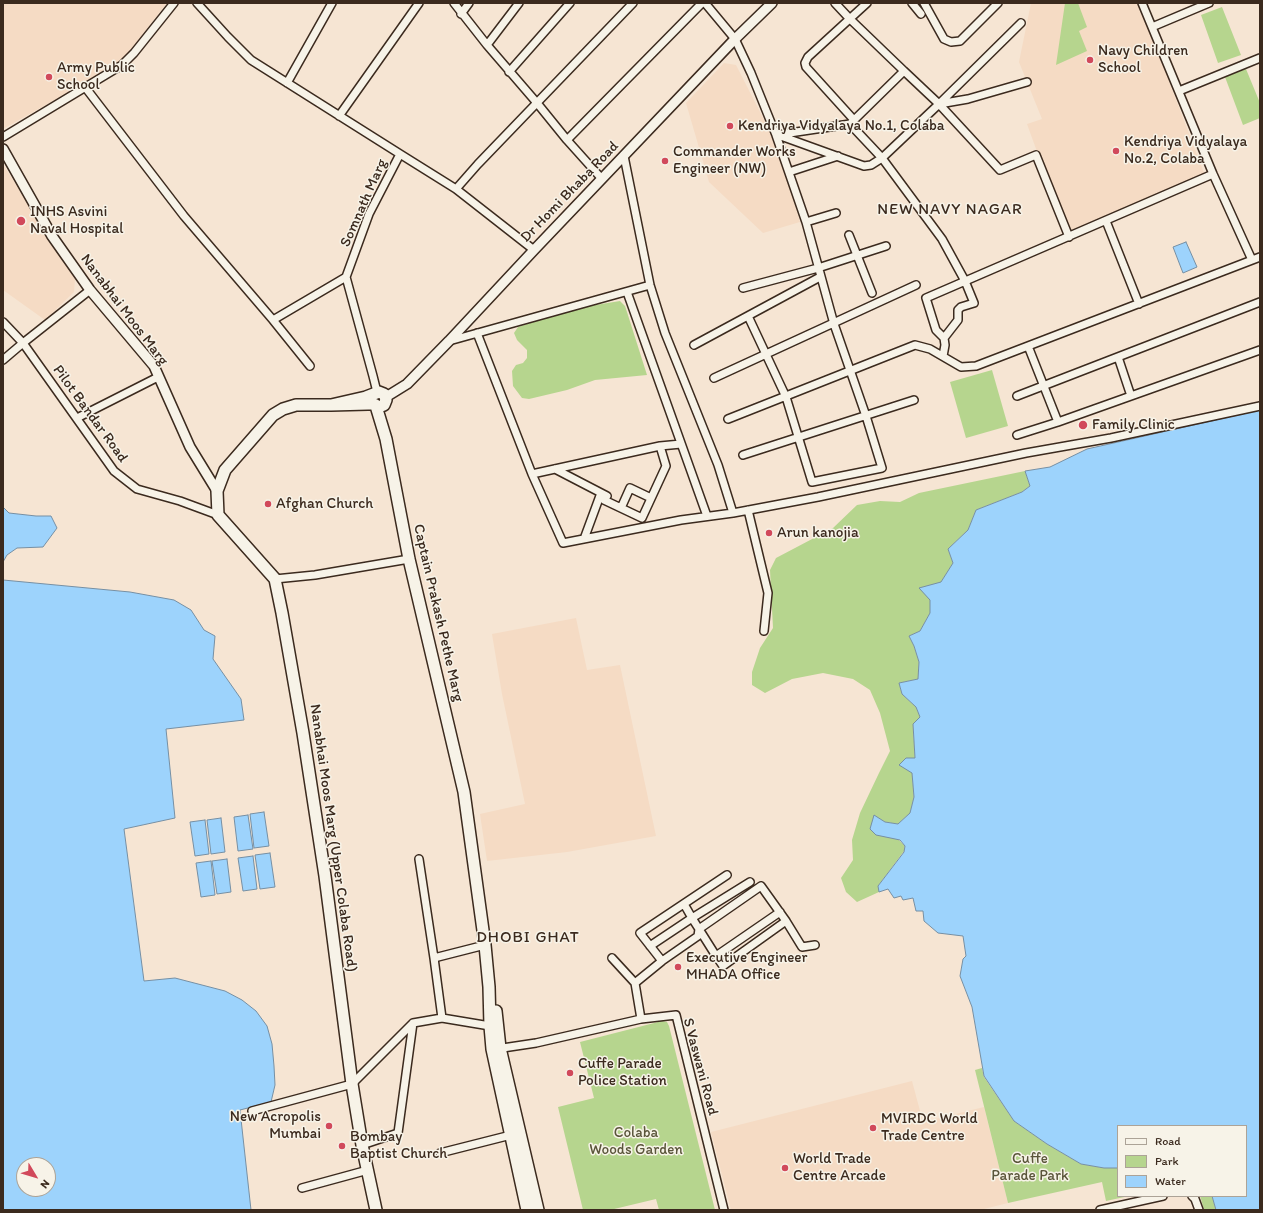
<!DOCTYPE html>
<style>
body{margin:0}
#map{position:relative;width:1263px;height:1213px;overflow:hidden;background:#f6e5d3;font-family:Itim,sans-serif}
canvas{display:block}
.frame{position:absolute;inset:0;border:4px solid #3b2a1e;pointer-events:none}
.legend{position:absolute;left:1117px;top:1125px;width:130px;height:72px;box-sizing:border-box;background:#f7f3e8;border:1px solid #aca397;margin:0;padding:5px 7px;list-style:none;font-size:12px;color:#3b2a1e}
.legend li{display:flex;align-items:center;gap:8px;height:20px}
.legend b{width:20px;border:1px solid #aca397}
.north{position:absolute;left:16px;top:1157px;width:40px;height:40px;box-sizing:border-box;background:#f7f3e8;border:1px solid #aca397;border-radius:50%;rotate:128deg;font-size:11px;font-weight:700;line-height:16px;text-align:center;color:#3b2a1e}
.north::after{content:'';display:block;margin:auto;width:14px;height:18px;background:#d1495b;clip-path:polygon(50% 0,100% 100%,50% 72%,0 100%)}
</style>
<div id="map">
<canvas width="1263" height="1213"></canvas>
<div class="frame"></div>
<ul class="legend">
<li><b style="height:5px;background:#f7f3e8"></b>Road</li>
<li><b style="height:11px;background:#b6d58e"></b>Park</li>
<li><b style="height:11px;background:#9dd3fc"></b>Water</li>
</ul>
<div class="north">N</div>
</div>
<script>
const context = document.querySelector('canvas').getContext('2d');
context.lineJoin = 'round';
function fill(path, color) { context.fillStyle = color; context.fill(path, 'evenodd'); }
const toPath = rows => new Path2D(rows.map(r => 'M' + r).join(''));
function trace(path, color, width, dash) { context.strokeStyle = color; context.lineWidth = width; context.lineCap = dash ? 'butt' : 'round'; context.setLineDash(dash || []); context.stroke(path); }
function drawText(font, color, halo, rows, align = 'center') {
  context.font = font + ' Itim,sans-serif'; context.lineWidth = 3; context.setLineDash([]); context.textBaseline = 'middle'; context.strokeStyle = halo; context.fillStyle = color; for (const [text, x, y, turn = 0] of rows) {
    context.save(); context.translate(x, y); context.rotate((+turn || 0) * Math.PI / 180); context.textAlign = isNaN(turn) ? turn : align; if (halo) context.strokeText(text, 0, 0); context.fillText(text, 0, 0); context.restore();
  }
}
fill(toPath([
 [3,3,167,3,120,63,3,129],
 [1031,3,1139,3,1206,178,1068,237,1027,124,1042,119,1019,62],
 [724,63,736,65,779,149,800,222,763,233,709,182,686,103],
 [3,164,75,279,74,292,45,320,3,290],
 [576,618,587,670,620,665,656,836,567,852,487,861,480,814,525,804,502,694,492,634],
 [912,1081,923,1122,984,1107,1008,1203,980,1210,731,1210,711,1132]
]), '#f5dbc4');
fill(toPath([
 [1065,3,1078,3,1087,27,1079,31,1087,51,1056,65],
 [1222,7,1241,55,1218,63,1201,15],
 [1246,69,1260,103,1260,118,1243,125,1225,77],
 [620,301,625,306,627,312,647,375,595,380,567,390,529,399,522,398,513,386,512,371,516,365,523,363,527,358,527,350,517,340,514,333,518,327,577,308],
 [992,370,1008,426,966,438,950,382],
 [1025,471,1030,486,1022,492,976,510,968,530,948,549,953,563,930,600,930,613,920,631,909,636,914,646,919,662,918,679,899,683,902,694,916,707,920,717,913,724,915,758,912,773,914,797,910,813,898,824,885,822,874,816,905,846,904,851,878,886,879,892,857,902,846,892,841,878,853,860,852,840,860,813,879,773,890,751,880,713,870,690,853,679,823,673,792,679,765,693,752,685,752,672,760,648,773,628,770,570,776,558,833,528,857,505,880,501,900,502,919,493],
 [662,1021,667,1022,669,1026,715,1210,659,1210,656,1199,610,1210,583,1210,558,1107,594,1098,580,1042],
 [982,1068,984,1077,1014,1121,1047,1144,1081,1164,1104,1168,1118,1168,1118,1196,1129,1196,1106,1201,1102,1182,1008,1203,975,1070],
 [1200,1196,1212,1196,1216,1210,1204,1210,1201,1199]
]), '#b6d58e');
const water = toPath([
 [1186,242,1197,267,1183,273,1173,247,1186,242],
 [1260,410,1260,1210,1216,1210,1212,1196,1246,1196,1246,1126,1118,1126,1118,1168,1104,1168,1081,1164,1047,1144,1014,1121,984,1076,972,1007,960,976,963,959,966,956,963,936,938,933,924,921,923,911,916,911,913,898,903,900,901,896,894,898,888,889,879,892,878,886,904,852,905,846,900,840,876,835,870,829,874,815,885,822,898,824,910,813,914,797,912,773,899,765,906,758,915,758,913,724,920,717,916,707,902,694,899,683,918,679,919,662,914,646,909,636,920,631,930,613,930,600,919,588,941,582,953,563,948,549,968,530,976,510,1022,492,1030,486,1025,471,1050,467,1087,449,1260,410],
 [3,507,9,513,36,516,51,516,57,528,43,547,17,548,7,555,3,562,3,507],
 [3,580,130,592,174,600,191,610,204,630,215,636,213,659,241,699,244,720,166,729,175,818,124,829,144,981,175,978,225,991,242,1000,256,1011,267,1026,272,1044,274,1066,275,1085,271,1102,240,1110,251,1210,3,1210,3,580],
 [24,1165,48,1165,48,1189,24,1189,24,1165],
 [264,812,269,846,254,848,250,814,264,812],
 [248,815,253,849,238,851,234,817,248,815],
 [221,818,225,852,211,854,207,820,221,818],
 [205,820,209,854,195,856,190,822,205,820],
 [270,853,275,887,260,889,255,855,270,853],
 [253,856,257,889,243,891,238,858,253,856],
 [227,859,231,892,217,894,212,861,227,859],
 [211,861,215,895,201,897,196,863,211,861]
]);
fill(water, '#9dd3fc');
trace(water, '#768fa3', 1);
const minor = toPath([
 [197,3,228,37,251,60,400,154,369,214,346,277,373,376,377,392],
 [454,3,487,45,537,103,567,140,602,179],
 [705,3,735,39,751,73,776,135,806,222,834,324,866,416,882,468,812,482,786,397,748,316],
 [835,3,850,19,904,71],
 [912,3,921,14],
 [924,3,944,39,951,42,960,41,998,3],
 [1142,3,1213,174,1252,260],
 [461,14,469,3],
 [1152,27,1209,3],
 [487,45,519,3],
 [509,72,570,3],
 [287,83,332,3],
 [85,87,184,216,273,320,310,366],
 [1179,91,1260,58],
 [939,104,1000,170,1036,155,1069,237],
 [939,104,1021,23],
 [939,104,968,99,1027,82],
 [339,116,419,3],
 [854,120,806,67,805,63,808,57,867,3],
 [776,135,850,124,882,158,942,239,965,281,974,303,961,307,958,310,958,320,944,338,945,345,943,356],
 [778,135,864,166,871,165,882,158,939,104,904,71,850,124],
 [3,137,122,65,134,53,174,3],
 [567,140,702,3],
 [400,154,456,189,534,250],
 [624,156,650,285,665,333,718,465,733,513],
 [789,172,838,156],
 [456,189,478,164,633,3],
 [1106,221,1139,304],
 [806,222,836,213],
 [849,235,872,293],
 [743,288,818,268,886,246],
 [627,292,707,516],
 [273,320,346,277],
 [3,322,23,343,114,471,137,489,180,501,218,515],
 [477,333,532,474,660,446,681,444],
 [944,338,936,330,926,298,1213,174],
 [449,341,650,285],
 [694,345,820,277],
 [1028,346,1058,422],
 [1118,357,1131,396],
 [3,360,23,343,90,290],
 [714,378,916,285],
 [1017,396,1260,302],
 [77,418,158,377],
 [728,419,915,345,930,349,961,367,976,366,1260,257],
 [1017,435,1058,422,1260,350],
 [743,455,914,400],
 [555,469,607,496,604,500,642,518,666,466,660,446],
 [532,474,563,543,681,520,733,513,818,497,1026,453,1111,438,1260,406],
 [621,508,630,488,651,498],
 [748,510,768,593,764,631],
 [584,539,601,493],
 [275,579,315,575,409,559],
 [419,859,434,958,442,1018],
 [786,921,802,947,815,945],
 [650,946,692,918,750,882],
 [716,956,780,912],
 [434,958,485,945],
 [612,958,635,983],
 [662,961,640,933,727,875],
 [641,1019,635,983,662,961,698,936,699,929,761,886,786,921,723,966,716,956,699,929,692,918,684,904],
 [496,1049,536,1043,641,1019,676,1015,724,1210],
 [252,1111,352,1084,413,1023,442,1018,490,1026],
 [362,1145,398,1133,413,1023],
 [440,1153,511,1135],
 [302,1188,368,1170],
 [1192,1196,1195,1199,1199,1210],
 [1100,1210,1163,1196]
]);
const tertiary = toPath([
 [3,149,52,236,90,290,154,366,190,447,217,491],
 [386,397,407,384,449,341,534,250,735,39,772,3]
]);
const secondary = toPath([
 [331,405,366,397,379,392,384,394,386,400,384,405,379,407,374,404,368,404,331,405,296,405,283,409,273,415,225,470,217,491,218,515,275,579,282,613,303,733,325,876,352,1084,362,1145,376,1210],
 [376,406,386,439,409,559,464,792,485,945,489,987,490,1026,492,1049,527,1210],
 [496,1011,500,1048,538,1210]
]);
trace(minor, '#3b2a1e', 10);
trace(tertiary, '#3b2a1e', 12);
trace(secondary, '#3b2a1e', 14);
trace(minor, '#f7f3e8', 7);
trace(tertiary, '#f7f3e8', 9);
trace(secondary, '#f7f3e8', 11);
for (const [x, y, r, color] of [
 [1090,60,4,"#d1495b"],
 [49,77,4,"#d1495b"],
 [730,126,4,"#d1495b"],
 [1116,151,4,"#d1495b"],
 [665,161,4,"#d1495b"],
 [21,221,5,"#d1495b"],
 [1083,425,5,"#d1495b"],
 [268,504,4,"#d1495b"],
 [769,533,4,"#d1495b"],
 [678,967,4,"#d1495b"],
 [570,1073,4,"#d1495b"],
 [329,1126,4,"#d1495b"],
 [873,1128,4,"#d1495b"],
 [342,1146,4,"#d1495b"],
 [785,1168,4,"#d1495b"]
]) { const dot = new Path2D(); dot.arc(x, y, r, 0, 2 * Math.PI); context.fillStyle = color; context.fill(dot); trace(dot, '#f7f3e8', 1.5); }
drawText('15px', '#3b2a1e', '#f7f3e8', [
 ["Navy Children",1098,51],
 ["School",1098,68],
 ["Army Public",57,68],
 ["School",57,85],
 ["Kendriya Vidyalaya No.1, Colaba",738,126],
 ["Kendriya Vidyalaya",1124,142],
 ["No.2, Colaba",1124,159],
 ["Commander Works",673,152],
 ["Engineer (NW)",673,169],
 ["INHS Asvini",30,212],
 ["Naval Hospital",30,229],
 ["Family Clinic",1092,425],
 ["Afghan Church",276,504],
 ["Arun kanojia",777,533],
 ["Executive Engineer",686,958],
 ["MHADA Office",686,975],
 ["Cuffe Parade",578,1064],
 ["Police Station",578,1081],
 ["New Acropolis",321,1117,"right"],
 ["Mumbai",321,1134,"right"],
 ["MVIRDC World",881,1119],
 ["Trade Centre",881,1136],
 ["Bombay",350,1137],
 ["Baptist Church",350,1154],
 ["World Trade",793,1159],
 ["Centre Arcade",793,1176]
], 'left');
drawText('15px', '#3b2a1e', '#f7f3e8', [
 ["Dr Homi Bhaba Road",570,192,-46],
 ["Somnath Marg",364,203,-66],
 ["Nanabhai Moos Marg",124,310,53],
 ["Pilot Bandar Road",90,414,54],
 ["Captain Prakash Pethe Marg",438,613,77],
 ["Nanabhai Moos Marg (Upper Colaba Road)",333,838,82],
 ["S Vaswani Road",700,1067,75]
]);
drawText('15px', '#5a553a', '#f7f3e8', [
 ["Colaba",636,1133],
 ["Woods Garden",636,1150],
 ["Cuffe",1030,1159],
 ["Parade Park",1030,1176]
]);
context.letterSpacing = '1px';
drawText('16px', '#3b2a1e', '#f7f3e8', [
 ["NEW NAVY NAGAR",950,210],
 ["DHOBI GHAT",528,938]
]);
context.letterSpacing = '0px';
</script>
